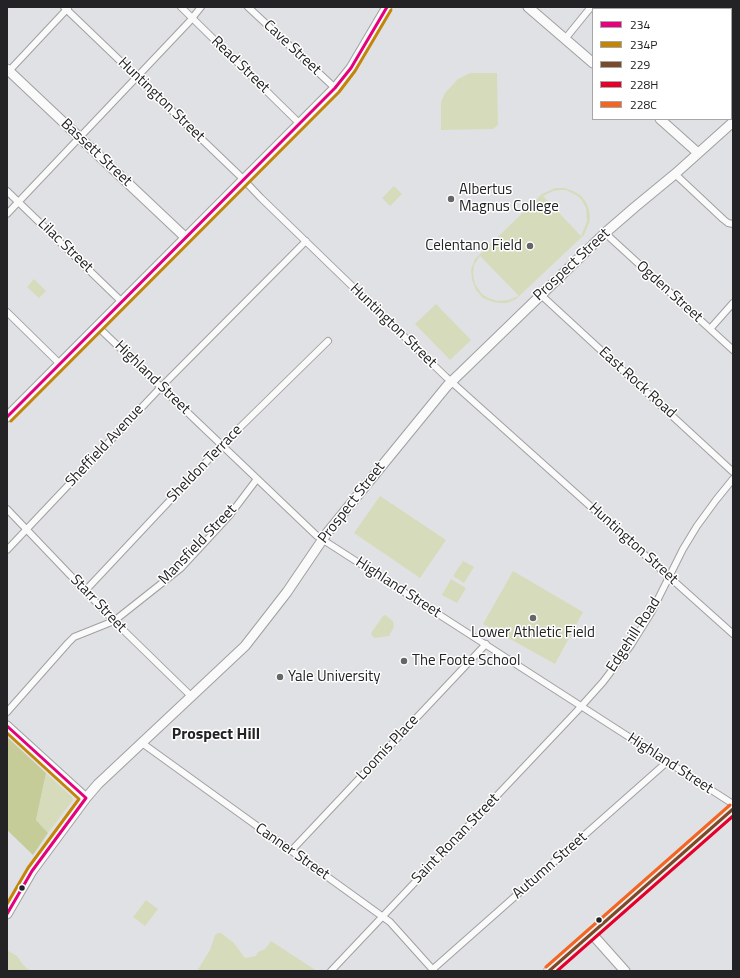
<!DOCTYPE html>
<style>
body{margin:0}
#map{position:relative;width:740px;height:978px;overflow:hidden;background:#e0e1e4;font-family:"Titillium Web",sans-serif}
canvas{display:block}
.frame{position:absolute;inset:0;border:8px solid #232325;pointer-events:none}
.legend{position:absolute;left:592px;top:8px;width:140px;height:112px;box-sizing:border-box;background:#fff;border:1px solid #a7a7a8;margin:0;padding:5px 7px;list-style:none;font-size:12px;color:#232325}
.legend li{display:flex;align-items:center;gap:8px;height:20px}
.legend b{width:20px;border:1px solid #a7a7a8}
</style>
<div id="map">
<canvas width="740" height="978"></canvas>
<div class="frame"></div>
<ul class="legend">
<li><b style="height:5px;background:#e5007d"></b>234</li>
<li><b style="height:5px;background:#c28509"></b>234P</li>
<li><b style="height:5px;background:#7a4b2a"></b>229</li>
<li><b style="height:5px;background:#e4002b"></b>228H</li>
<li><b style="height:5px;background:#f26522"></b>228C</li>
</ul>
</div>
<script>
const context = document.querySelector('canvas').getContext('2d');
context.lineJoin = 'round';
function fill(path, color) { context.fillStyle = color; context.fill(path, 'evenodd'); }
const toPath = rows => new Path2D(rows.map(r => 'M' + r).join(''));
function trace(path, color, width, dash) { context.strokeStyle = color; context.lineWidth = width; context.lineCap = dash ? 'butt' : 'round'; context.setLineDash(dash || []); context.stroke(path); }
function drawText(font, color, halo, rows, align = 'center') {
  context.font = font + ' "Titillium Web",sans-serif'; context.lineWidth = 3; context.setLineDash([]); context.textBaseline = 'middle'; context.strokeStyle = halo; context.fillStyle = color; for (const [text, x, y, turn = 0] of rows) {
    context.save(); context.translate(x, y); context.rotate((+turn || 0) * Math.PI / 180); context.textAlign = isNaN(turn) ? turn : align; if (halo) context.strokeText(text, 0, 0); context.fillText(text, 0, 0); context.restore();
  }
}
fill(toPath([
 [470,73,497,73,498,125,493,129,441,130,441,102,445,93,458,79],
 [394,186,402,194,390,206,382,198],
 [555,188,565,188,573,191,580,195,586,202,589,210,590,217,589,223,584,235,516,299,507,303,501,303,493,302,483,298,476,290,472,280,471,269,475,259,542,194],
 [559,190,566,190,576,195,581,199,586,208,587,221,581,236,543,196,553,191],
 [480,256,518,295,518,296,509,300,498,301,488,298,482,294,475,284,473,274,474,265],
 [34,279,46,291,39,298,27,287],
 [436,304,471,340,450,360,415,324],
 [380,496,446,540,420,578,354,533],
 [463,561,474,567,464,583,453,576],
 [513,571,583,612,555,664,483,624],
 [451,579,466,588,457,603,442,595],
 [385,615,393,621,394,627,389,636,375,638,373,637,371,633,383,616],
 [46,773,72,797,73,800,48,833,36,820],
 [146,900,158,909,145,926,133,917],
 [218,933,221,933,234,943,245,958,256,956,258,952,265,949,271,941,317,971,197,971,210,950,215,935],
 [7,950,17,956,24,966,31,971,7,971]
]), '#d6dcbb');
fill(toPath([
 [7,737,46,773,36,820,48,833,33,855,7,830]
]), '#c5cc98');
const street = toPath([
 [64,7,239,175,261,198,446,377,733,634],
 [181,7,300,124],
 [248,7,335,88],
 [679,7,680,9],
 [661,9,662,7],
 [565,39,591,7],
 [9,71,68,8],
 [731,81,733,83],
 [675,174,723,219,728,223,733,224],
 [7,191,122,302],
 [7,214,189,22,201,7],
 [605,233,733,350],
 [541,295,733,472],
 [7,312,60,364],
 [98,327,317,536,733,804],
 [710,329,733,303],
 [7,509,114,621,192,697],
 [7,550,161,387,306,241],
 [85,591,222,445,328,341],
 [7,712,68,643,74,637,114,621,181,568,229,516,257,479],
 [142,743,390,922,434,971],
 [291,851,486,644],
 [433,969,667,762],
 [331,971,577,711,603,682,631,645,651,613,683,549,697,526,716,500,733,479]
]);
const secondary = toPath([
 [528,7,593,63],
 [7,69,186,238],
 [660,119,698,153],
 [7,417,335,88,351,68,387,7],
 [7,726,86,798],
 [7,914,32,871,86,798,98,784,245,646,287,592,327,533,447,386,605,233,635,207,675,174,733,122],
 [592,934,625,971]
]);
const primary = toPath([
 [549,971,733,809]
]);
trace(street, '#9fa0a1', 8);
trace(secondary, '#9fa0a1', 11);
trace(primary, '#b9b2b2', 12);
trace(street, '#fafafb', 6);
trace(secondary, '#fafafb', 9);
trace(primary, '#f3efee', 10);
trace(toPath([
 [7,417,335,88,351,68,387,7],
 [7,726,86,798,32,871,7,914]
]), '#e5007d', 3);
trace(toPath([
 [11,421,339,92,355,71,391,10],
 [7,733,79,799,28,868,7,904]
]), '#c28509', 3);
trace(toPath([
 [549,971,733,809]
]), '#7a4b2a', 3);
trace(toPath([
 [557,971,733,816]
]), '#e4002b', 3);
trace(toPath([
 [546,967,730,805]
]), '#f26522', 3);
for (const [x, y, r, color] of [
 [451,199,4,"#656668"],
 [530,246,4,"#656668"],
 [533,618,4,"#656668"],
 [404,661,4,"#656668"],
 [280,677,4,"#656668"],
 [22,888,3.5,"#232325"],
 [599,920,3.5,"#232325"]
]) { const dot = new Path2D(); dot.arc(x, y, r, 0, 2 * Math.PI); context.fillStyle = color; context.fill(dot); trace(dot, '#fff', 1.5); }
drawText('15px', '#232325', '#fff', [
 ["Cave Street",292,48,43],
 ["Read Street",240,65,44],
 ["Huntington Street",161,100,44],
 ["Bassett Street",96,153,43],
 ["Lilac Street",65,246,44],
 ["Prospect Street",572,265,-43],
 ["Ogden Street",669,292,42],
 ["Huntington Street",393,326,44],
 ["Highland Street",152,378,44],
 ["East Rock Road",637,383,42],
 ["Sheffield Avenue",105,446,-47],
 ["Sheldon Terrace",205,464,-46],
 ["Prospect Street",352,503,-52],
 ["Huntington Street",633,544,42],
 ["Mansfield Street",198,545,-46],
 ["Highland Street",398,588,33],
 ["Starr Street",98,604,46],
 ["Edgehill Road",634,635,-57],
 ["Loomis Place",388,748,-47],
 ["Highland Street",670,764,33],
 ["Saint Ronan Street",456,839,-46],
 ["Canner Street",292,852,35],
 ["Autumn Street",550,866,-41]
]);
drawText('15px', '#232325', '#fff', [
 ["Albertus",459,190],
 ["Magnus College",459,207],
 ["Celentano Field",522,246,"right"],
 ["Lower Athletic Field",533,633,"center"],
 ["The Foote School",412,661],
 ["Yale University",288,677]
], 'left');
drawText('bold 16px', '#232325', '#fff', [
 ["Prospect Hill",216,735]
]);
</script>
